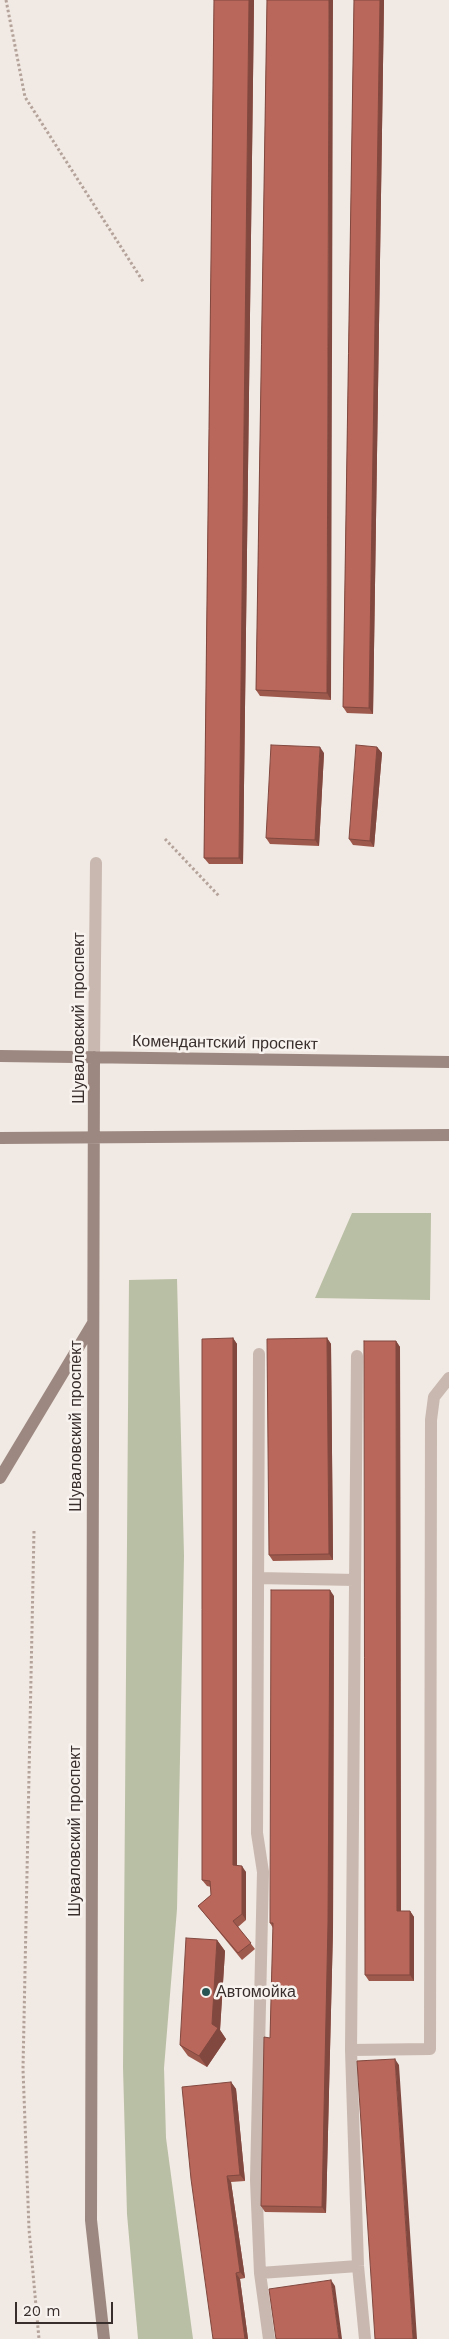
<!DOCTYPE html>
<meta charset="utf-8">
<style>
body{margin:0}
#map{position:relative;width:449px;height:2339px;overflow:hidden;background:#f1e9e3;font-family:"Work Sans",sans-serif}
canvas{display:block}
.scale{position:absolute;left:15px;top:2302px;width:98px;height:22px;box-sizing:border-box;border:2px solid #382f2d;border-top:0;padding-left:6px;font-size:15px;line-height:18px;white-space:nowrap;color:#382f2d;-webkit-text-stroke:4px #f9f3ef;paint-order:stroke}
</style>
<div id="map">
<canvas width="449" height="2339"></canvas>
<div class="scale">20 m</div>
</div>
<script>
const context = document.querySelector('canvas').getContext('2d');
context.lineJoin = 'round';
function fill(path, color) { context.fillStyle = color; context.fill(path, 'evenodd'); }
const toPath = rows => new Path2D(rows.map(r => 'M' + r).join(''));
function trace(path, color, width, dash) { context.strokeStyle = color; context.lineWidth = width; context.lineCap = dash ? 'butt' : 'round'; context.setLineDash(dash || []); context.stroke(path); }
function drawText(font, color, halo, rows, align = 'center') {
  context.font = font + ' "Work Sans",sans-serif'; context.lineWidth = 5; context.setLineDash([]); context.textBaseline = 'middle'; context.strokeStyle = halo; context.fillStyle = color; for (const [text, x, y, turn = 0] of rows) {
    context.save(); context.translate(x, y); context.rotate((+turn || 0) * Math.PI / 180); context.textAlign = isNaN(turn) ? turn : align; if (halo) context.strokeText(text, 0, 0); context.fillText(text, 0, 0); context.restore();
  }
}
fill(toPath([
 [352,1213,431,1213,430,1300,315,1298],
 [177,1279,184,1556,177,1909,164,2068,166,2138,193,2339,138,2339,127,2214,123,2067,129,1280]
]), '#b9bfa4');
trace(toPath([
 [6,0,25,97,144,283],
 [165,839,219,896],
 [34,1531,23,2069,29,2229,39,2339]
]), '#b4a39a', 3, [2.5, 2.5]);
trace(toPath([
 [94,1057,96,863],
 [259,1354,257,1833,263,1872,256,2180,260,2273,269,2339],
 [357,1356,351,2050,358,2266,365,2339],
 [258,1578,355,1580],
 [351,2050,430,2049,431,1420,434,1397,449,1378],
 [260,2273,358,2266]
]), '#c8b8af', 12);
trace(toPath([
 [0,1056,449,1062],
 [94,1057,91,2220,104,2339],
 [0,1138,449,1135],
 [0,1478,93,1323]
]), '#9c8881', 12);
fill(toPath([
 [214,0,254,0,243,864,209,864,204,858],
 [267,0,331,700,260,696,256,690],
 [354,0,384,0,373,714,347,713,343,707],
 [377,747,382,753,374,847,353,845,349,839],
 [324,753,319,846,270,844,266,838],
 [233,1338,237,1344,237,1865,246,1872,246,1920,238,1927,255,1949,242,1960,198,1906,211,1895,211,1887,207,1886,202,1880],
 [327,1338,331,1344,333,1560,273,1561,269,1555],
 [396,1341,400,1347,401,1911,410,1911,414,1917,414,1981,369,1981,365,1975],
 [334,1596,333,1929,326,2213,265,2212,261,2206,270,2038,273,1928,270,1923],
 [217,1940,225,1951,220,2030,226,2039,207,2067,188,2056,180,2045],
 [231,2082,236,2089,245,2181,231,2182,245,2278,240,2279,248,2339,213,2339]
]), '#9e594d');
fill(toPath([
 [249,0,254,0,243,864,239,858],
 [329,0,333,0,331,700,327,693],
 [380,0,384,0,373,714,369,708],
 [320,747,324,753,319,846,315,840],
 [377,747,382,753,374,847,370,841],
 [233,1338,237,1344,237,1871,233,1865],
 [327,1338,331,1344,333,1560,329,1554],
 [396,1341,400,1347,401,1917,397,1911],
 [330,1590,334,1596,333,1929,326,2213,322,2207],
 [242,1866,246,1872,246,1920,242,1914],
 [410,1911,414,1917,414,1981,410,1975],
 [217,1940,225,1951,220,2030,226,2039,207,2067,199,2056,212,2024],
 [395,2059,399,2065,417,2339,413,2339],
 [231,2082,236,2089,245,2181,240,2175],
 [227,2176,231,2182,245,2278,240,2272],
 [236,2273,240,2279,248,2339,245,2339],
 [331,2280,335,2286,342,2339,339,2339]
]), '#81483f');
const building = toPath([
 [214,0,249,0,239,858,204,858,214,0],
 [267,0,329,0,327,693,256,690,267,0],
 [354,0,380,0,369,708,343,707,354,0],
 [271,745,320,747,315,840,266,838,271,745],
 [356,745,377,747,370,841,349,839,356,745],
 [233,1338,233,1865,242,1866,242,1914,233,1921,251,1943,238,1953,198,1906,211,1895,210,1881,202,1880,202,1339,233,1338],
 [327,1338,329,1554,269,1555,267,1339,327,1338],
 [364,1341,396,1341,397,1911,410,1911,410,1975,365,1975,364,1341],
 [271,1590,330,1590,328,1923,322,2207,261,2206,264,2037,270,2038,273,1923,270,1923,271,1590],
 [186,1938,217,1940,212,2024,218,2028,199,2056,180,2045,186,1938],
 [395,2059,413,2339,375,2339,357,2061,395,2059],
 [231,2082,240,2175,227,2176,240,2272,236,2273,245,2339,213,2339,191,2179,182,2087,231,2082],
 [331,2280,339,2339,276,2339,269,2289,331,2280]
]);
fill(building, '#b8675a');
trace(building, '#81483f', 1);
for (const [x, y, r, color] of [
 [206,1992,5,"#275554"]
]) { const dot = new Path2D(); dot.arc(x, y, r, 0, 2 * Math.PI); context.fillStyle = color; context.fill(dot); trace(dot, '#f9f3ef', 2); }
drawText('16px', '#382f2d', '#f9f3ef', [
 ["Шуваловский проспект",79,1018,-90],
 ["Комендантский проспект",225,1043,1],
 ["Шуваловский проспект",76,1426,-90],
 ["Шуваловский проспект",75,1831,-90]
]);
drawText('16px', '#382f2d', '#f9f3ef', [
 ["Автомойка",216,1992]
], 'left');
</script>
